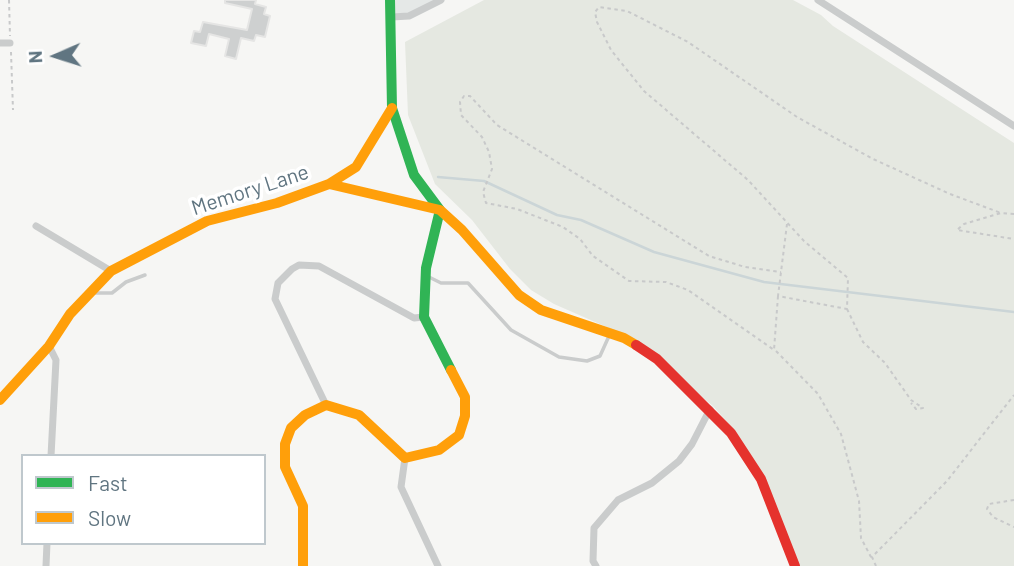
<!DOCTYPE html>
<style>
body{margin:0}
#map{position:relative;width:1014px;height:566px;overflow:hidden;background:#f6f6f4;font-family:Barlow,sans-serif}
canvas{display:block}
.legend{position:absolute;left:21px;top:454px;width:245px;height:91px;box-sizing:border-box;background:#fff;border:2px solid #bfc8cd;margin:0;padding:9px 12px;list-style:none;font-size:21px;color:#607581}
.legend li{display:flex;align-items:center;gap:14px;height:35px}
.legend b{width:35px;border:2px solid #bfc8cd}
.north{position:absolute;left:21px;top:21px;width:70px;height:70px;-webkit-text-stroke:5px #fff;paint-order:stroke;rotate:267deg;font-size:19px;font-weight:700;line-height:28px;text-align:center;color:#607581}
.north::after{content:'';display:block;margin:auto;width:24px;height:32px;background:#607581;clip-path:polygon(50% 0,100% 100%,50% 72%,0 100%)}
</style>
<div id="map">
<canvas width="1014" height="566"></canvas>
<ul class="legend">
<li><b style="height:9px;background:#30b455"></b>Fast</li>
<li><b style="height:9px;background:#ff9f0a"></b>Slow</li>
</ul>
<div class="north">N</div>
</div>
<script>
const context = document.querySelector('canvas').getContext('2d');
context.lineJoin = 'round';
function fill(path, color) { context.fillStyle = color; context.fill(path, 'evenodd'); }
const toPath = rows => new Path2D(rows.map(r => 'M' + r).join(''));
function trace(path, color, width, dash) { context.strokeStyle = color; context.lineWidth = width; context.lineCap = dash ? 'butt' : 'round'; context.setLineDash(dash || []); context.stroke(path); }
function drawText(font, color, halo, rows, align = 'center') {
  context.font = font + ' Barlow,sans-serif'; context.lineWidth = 7; context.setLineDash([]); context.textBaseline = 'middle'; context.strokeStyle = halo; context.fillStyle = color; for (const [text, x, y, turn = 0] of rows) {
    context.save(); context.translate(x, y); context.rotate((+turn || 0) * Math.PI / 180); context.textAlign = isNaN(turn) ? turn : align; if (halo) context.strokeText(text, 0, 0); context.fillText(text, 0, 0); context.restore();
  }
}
fill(toPath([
 [390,0,440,0,409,16,392,17]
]), '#e5e8e7');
fill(toPath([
 [484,0,793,0,821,15,833,26,1014,143,1014,566,799,566,765,478,734,430,713,406,625,335,554,304,531,290,510,269,472,220,435,184,408,115,405,42]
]), '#e5e8e1');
trace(toPath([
 [438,177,484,181,557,215,581,220,654,252,764,282,1014,312]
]), '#cbd5d7', 2.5);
const building = toPath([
 [225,0,256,0,255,4,266,7,264,14,270,16,265,37,256,35,254,41,241,38,236,59,225,56,229,39,209,34,206,46,191,43,194,31,200,32,203,22,247,30,252,9,225,3,225,0]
]);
fill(building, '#ced0d0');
trace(building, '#e5e5e4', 2);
trace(toPath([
 [9,0,10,36],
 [11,52,13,110],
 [1014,214,1001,213,964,224,957,230,1014,239],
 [787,224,778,296,847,309,848,278,804,241,748,180,644,91,611,50,597,22,595,12,599,7,627,11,688,42,797,117,873,159,950,194,1001,213],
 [778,296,774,350,688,290,666,282,629,281,593,256,580,239,563,227,517,209,486,203,483,192,492,169,489,152,482,137,461,115,460,102,464,96,470,96,497,125,709,256,745,267,781,272],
 [847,309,863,342,885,363,911,400,923,408,916,409,911,403],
 [776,351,818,394,841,434,859,501,861,538,872,559],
 [1014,500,989,504,987,509,993,517,1014,527],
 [876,566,872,557,947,481,1014,395]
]), '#c8c9ca', 2, [3.5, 3.5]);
trace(toPath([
 [427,276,441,283,468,283,511,330,559,357,587,361,600,356,609,336],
 [96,293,112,293,126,282,145,275]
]), '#cacccc', 3.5);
trace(toPath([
 [818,0,1014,126],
 [392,17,409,16,441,0],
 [0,43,10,43],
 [36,226,111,271],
 [49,346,56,360,51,456],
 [326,405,275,299,278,283,292,269,299,265,319,266,414,318,424,317],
 [405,458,401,487,438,566],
 [46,566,47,543],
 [596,566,593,561,594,528,618,500,652,483,679,461,692,444,710,409]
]), '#cacccc', 7);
trace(toPath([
 [390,0,392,108,414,175,440,210,426,268,424,317,451,370]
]), '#30b455', 10);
trace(toPath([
 [329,184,440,210,462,230,519,295,541,310,624,338,636,345],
 [0,400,49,346,70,314,111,271,207,221,277,203,329,184,356,167,392,108],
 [303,566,303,506,285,467,285,444,291,428,305,415,326,405,359,415,405,458,439,450,459,435,465,416,465,397,451,370]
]), '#ff9f0a', 10);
trace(toPath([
 [636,345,657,359,731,433,761,479,795,566]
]), '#e5322d', 10);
drawText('21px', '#607581', '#fff', [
 ["Memory Lane",250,190,-18]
]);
</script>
